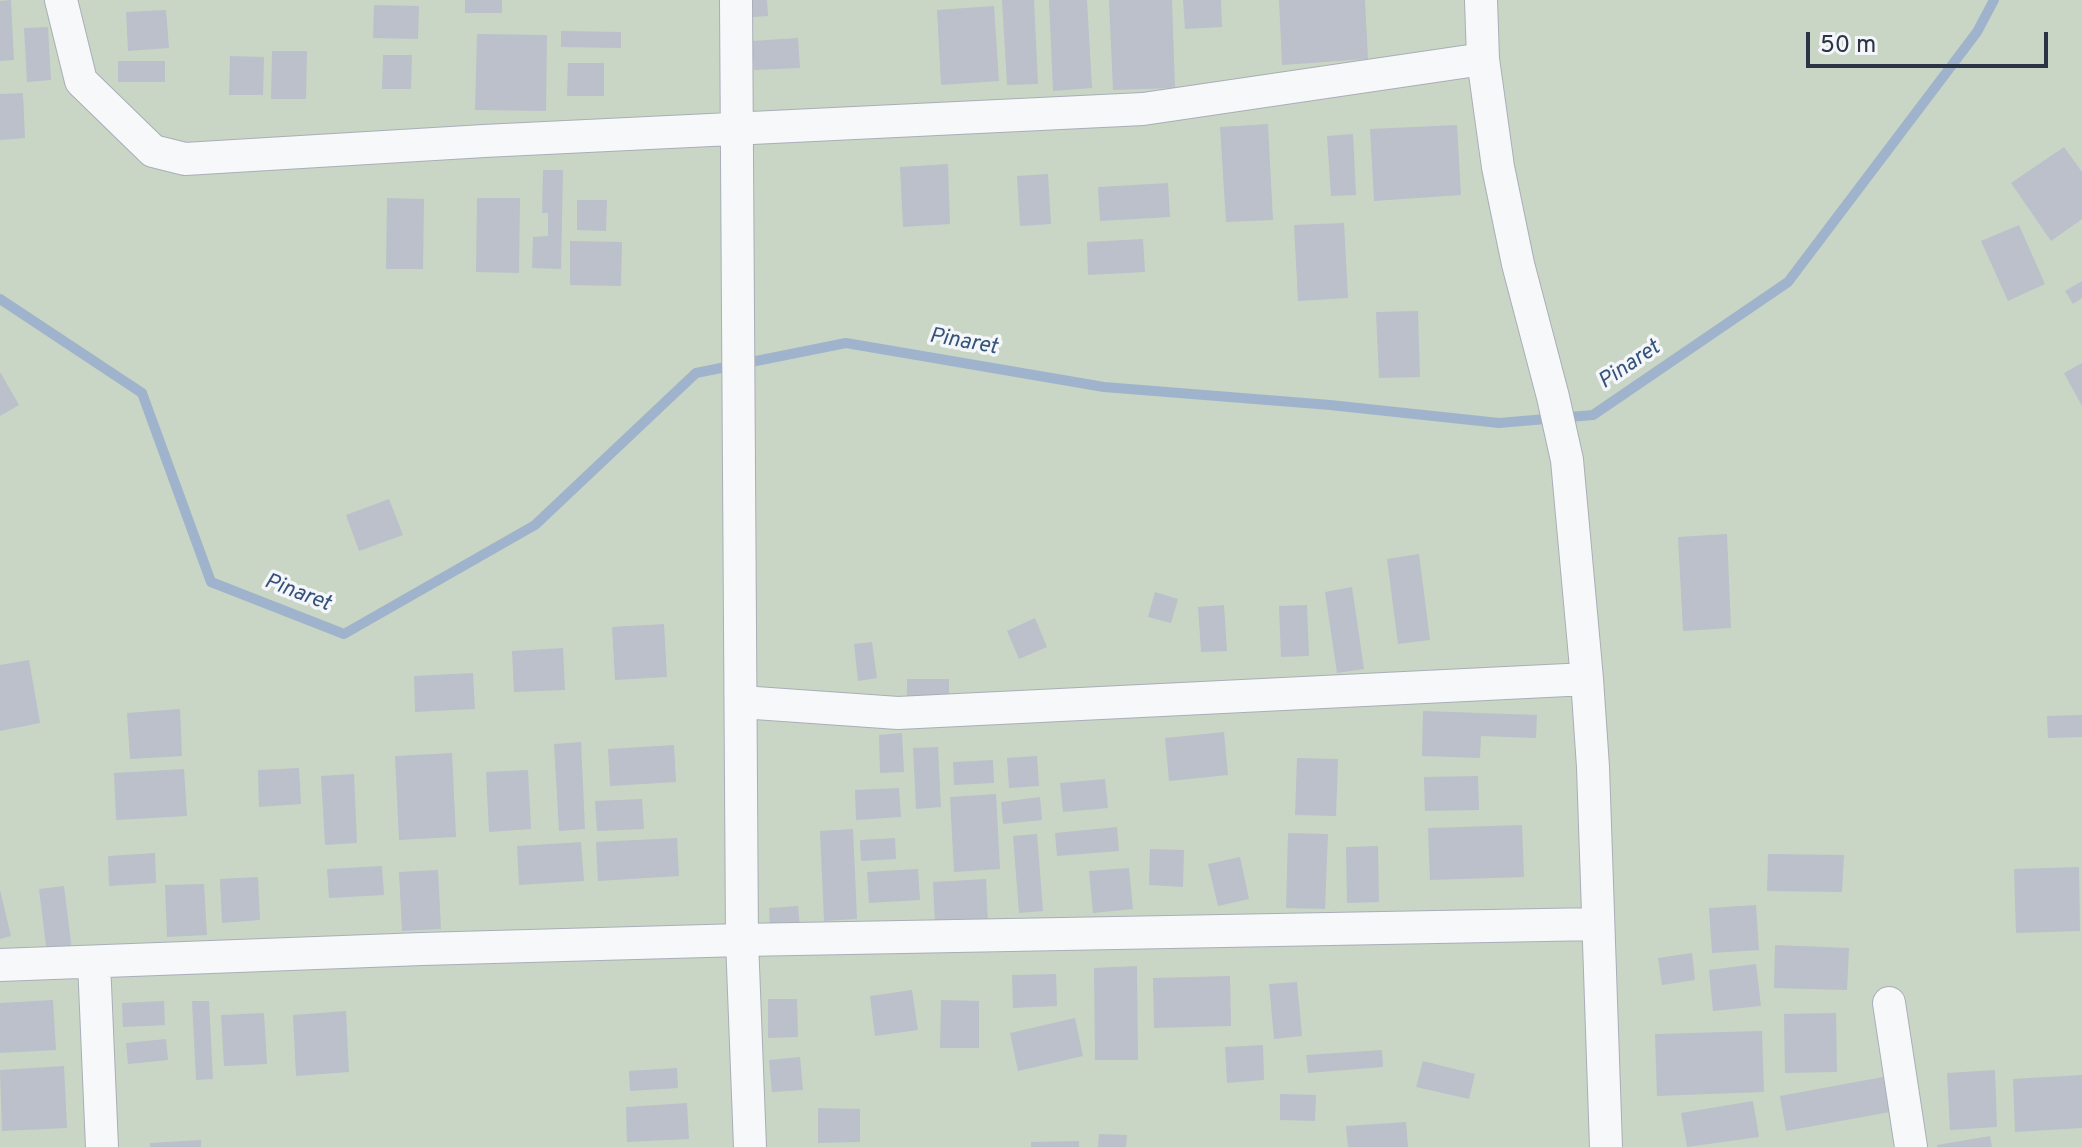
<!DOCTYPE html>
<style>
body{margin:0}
#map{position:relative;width:2082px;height:1147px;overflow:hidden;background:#e4e7ec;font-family:Overpass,sans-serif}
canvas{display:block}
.scale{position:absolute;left:1806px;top:32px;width:242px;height:36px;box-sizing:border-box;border:4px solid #2b3445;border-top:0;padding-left:10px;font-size:24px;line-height:28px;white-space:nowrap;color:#2b3445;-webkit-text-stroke:6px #f4f6f9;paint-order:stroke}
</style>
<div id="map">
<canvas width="2082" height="1147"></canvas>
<div class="scale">50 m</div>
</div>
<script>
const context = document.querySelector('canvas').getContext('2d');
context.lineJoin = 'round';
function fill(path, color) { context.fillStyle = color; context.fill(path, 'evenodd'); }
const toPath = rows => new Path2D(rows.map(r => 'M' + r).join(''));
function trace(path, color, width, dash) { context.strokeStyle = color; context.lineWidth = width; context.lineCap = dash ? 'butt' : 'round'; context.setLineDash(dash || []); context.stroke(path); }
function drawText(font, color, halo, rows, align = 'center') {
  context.font = font + ' Overpass,sans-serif'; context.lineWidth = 7; context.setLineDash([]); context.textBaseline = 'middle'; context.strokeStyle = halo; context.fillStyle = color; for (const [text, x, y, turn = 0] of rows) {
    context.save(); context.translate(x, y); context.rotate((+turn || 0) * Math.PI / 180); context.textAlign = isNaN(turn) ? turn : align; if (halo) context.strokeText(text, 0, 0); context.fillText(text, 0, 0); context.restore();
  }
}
fill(toPath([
 [0,0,2082,0,2082,1147,0,1147]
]), '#c9d6c5');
trace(toPath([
 [0,299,142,393,211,582,344,634,535,525,696,373,846,343,1104,387,1330,405,1499,423,1593,415,1788,282,1977,32,1994,0]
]), '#9fb4cc', 10);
fill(toPath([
 [11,0,14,60,0,61,0,1],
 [465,0,502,0,502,13,465,13],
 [752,0,767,0,768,16,753,17],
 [1002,0,1034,0,1038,84,1007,85],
 [1049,0,1087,0,1092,88,1053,91],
 [1109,0,1172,0,1175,88,1113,90],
 [1183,0,1221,0,1222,27,1185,29],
 [1279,0,1365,0,1368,59,1282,65],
 [374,5,419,6,418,39,373,38],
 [994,6,999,81,941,85,937,10],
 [166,10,169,48,128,51,126,12],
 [48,27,51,80,27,82,24,28],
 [561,31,621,32,621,48,561,47],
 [477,34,547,35,546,111,475,110],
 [798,38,800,68,754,70,752,41],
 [272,51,307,51,306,99,271,99],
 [383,55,412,55,411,89,382,89],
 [230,56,264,57,263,95,229,95],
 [118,61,165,61,165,82,118,82],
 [568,63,604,63,604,96,567,96],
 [23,93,25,138,0,140,0,94],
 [1268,124,1273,220,1226,222,1220,127],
 [1457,125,1461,195,1374,201,1370,129],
 [1353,134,1356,195,1331,196,1327,136],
 [2064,147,2082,172,2082,219,2051,241,2011,183],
 [948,164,950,224,903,227,900,167],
 [543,170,563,170,561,269,532,268,533,237,548,236,548,213,542,213],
 [1048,174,1051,224,1020,226,1017,176],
 [1168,183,1170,217,1100,221,1098,187],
 [387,198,424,199,423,269,386,269],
 [477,198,520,198,519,273,476,272],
 [577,200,607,200,606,231,577,230],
 [1344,223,1348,298,1298,301,1294,225],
 [2019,225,2045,284,2008,301,1981,241],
 [1143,239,1145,272,1088,275,1087,242],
 [570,241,622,242,621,286,570,285],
 [2082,281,2082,298,2073,304,2065,291],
 [1418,311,1420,377,1379,378,1376,312],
 [2082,363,2082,406,2064,373],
 [0,372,19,405,0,416],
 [389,499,403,535,359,551,346,515],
 [1727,534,1731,628,1683,631,1678,537],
 [1419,554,1430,640,1398,644,1387,559],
 [1352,587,1364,669,1337,673,1325,592],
 [1155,592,1178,599,1171,623,1148,617],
 [1224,605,1227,651,1201,652,1198,607],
 [1307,605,1309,656,1281,657,1279,606],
 [1035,618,1047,647,1019,659,1007,631],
 [664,624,667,677,615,680,612,627],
 [872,642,877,678,858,681,854,644],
 [563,648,565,690,514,692,512,651],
 [29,660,40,723,0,731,0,665],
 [473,673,475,709,415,712,414,676],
 [907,679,949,679,949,698,907,698],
 [180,709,182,756,130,759,127,713],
 [1423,711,1537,715,1536,738,1481,736,1480,758,1422,756],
 [2082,715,2082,737,2048,738,2047,716],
 [1224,732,1228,775,1169,781,1165,738],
 [902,733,904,772,880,773,879,735],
 [581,742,585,829,559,831,554,744],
 [674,745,676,782,610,786,608,749],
 [938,747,941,807,916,809,913,748],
 [452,753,456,837,399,840,395,756],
 [1037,756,1039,786,1009,788,1007,758],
 [1297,758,1338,759,1336,816,1295,815],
 [993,760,994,783,954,785,953,762],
 [299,768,301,804,259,807,258,770],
 [184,769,187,816,116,820,114,773],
 [528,770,531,829,489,832,486,772],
 [354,774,357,843,325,845,321,776],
 [1478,776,1479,810,1425,811,1424,777],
 [1105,779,1108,808,1063,812,1060,783],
 [899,788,901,817,856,820,855,790],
 [996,794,1000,869,954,872,950,797],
 [1040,797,1042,820,1003,824,1001,802],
 [642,799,644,829,597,831,595,801],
 [1522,825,1524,877,1430,880,1428,828],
 [1117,827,1119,851,1057,856,1055,833],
 [853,829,857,919,824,921,820,831],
 [1288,833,1328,834,1325,909,1286,908],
 [1037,834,1043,911,1019,913,1013,836],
 [677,838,679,876,598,881,596,842],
 [895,838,896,859,861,861,860,840],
 [581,842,584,881,519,885,517,846],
 [1378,846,1379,902,1347,903,1346,847],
 [1150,849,1184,850,1183,887,1149,885],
 [155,853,156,883,109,886,108,856],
 [1768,854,1844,855,1842,892,1767,891],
 [1240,857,1249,899,1218,906,1208,864],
 [382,866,384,895,329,898,327,869],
 [2079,867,2080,931,2016,933,2014,869],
 [1129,868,1133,909,1093,913,1089,871],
 [918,869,920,900,869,903,867,872],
 [438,870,441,929,402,931,399,872],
 [258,877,260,920,222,923,220,879],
 [986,879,988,922,935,924,933,882],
 [204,884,207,935,167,937,165,885],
 [64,886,72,951,47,954,39,889],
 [0,890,11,936,0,939],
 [1756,905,1759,950,1712,953,1709,908],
 [798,906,800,927,770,929,769,908],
 [1775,945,1849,948,1847,990,1774,988],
 [1692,953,1695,980,1662,985,1658,958],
 [1756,964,1761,1006,1713,1011,1709,970],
 [1137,966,1138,1060,1095,1060,1094,968],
 [1056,974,1057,1006,1013,1008,1012,975],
 [1230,976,1231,1026,1154,1028,1153,978],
 [1297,982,1302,1036,1274,1039,1269,984],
 [912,990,918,1030,875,1036,870,996],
 [768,999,797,999,798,1037,768,1038],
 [53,1000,56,1050,0,1053,0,1003],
 [941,1000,979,1001,979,1048,940,1048],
 [164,1001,165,1025,123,1027,122,1003],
 [192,1001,209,1001,213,1079,196,1080],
 [346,1011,349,1072,296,1076,293,1015],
 [264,1013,267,1064,224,1066,221,1015],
 [1836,1013,1837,1072,1785,1073,1784,1014],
 [1075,1018,1083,1056,1018,1071,1010,1033],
 [1762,1031,1764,1092,1657,1096,1655,1034],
 [166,1039,168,1060,128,1064,126,1043],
 [1263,1045,1264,1080,1227,1083,1225,1047],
 [1382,1050,1383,1067,1308,1073,1306,1055],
 [800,1057,803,1090,772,1092,769,1060],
 [1423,1061,1475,1074,1469,1099,1416,1087],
 [64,1066,67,1128,2,1131,0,1070],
 [677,1068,678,1088,630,1091,629,1071],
 [1995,1070,1997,1127,1950,1130,1947,1073],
 [2082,1075,2082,1128,2015,1132,2013,1079],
 [1883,1077,1890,1112,1786,1131,1780,1096],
 [1280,1094,1316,1095,1315,1121,1280,1120],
 [1753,1101,1759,1137,1687,1147,1681,1113],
 [687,1103,689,1139,627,1142,626,1107],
 [818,1108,860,1109,860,1142,818,1143],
 [1406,1122,1408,1147,1348,1147,1346,1126],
 [1099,1134,1127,1135,1126,1147,1098,1147],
 [1990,1136,1992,1147,1937,1147,1937,1145],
 [201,1140,201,1147,150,1147,150,1143],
 [1079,1141,1079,1147,1031,1147,1031,1142]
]), '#bbc0ca');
const minor = toPath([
 [61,0,81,81,153,151,185,159,484,141,1143,109,1483,59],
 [736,0,742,940,750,1147],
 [1481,0,1483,59,1498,167,1518,264,1553,397,1567,460,1587,679,1593,767,1606,1147],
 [741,702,898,713,1587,679],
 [94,962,102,1147],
 [0,965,422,949,742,940,1597,924],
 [1889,1003,1911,1147]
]);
trace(minor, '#a9aeb7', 34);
trace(minor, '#f7f8fa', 32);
drawText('italic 22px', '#34527a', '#f4f6f9', [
 ["Pinaret",963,343,10],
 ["Pinaret",1630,366,-34],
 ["Pinaret",297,594,21]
]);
</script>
